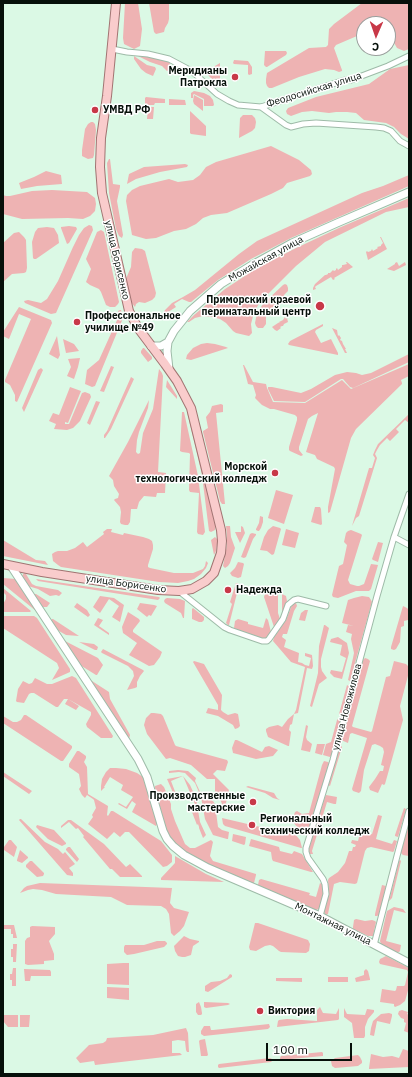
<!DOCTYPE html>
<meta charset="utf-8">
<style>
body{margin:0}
#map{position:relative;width:412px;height:1077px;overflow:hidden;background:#dbf9e5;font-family:"IBM Plex Sans",sans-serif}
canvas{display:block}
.frame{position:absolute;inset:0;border:4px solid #06100a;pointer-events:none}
.north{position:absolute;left:356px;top:16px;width:40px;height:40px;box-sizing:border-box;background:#fff;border:1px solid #9b9f9d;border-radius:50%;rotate:182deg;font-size:11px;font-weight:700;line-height:16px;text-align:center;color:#06100a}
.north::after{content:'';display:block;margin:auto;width:14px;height:18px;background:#c83848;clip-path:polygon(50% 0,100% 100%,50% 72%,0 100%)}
.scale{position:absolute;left:266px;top:1043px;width:86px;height:18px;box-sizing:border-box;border:2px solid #06100a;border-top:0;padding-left:5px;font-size:12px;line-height:14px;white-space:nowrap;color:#06100a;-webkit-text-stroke:3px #fff;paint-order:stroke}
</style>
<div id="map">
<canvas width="412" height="1077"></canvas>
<div class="frame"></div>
<div class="north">С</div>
<div class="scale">100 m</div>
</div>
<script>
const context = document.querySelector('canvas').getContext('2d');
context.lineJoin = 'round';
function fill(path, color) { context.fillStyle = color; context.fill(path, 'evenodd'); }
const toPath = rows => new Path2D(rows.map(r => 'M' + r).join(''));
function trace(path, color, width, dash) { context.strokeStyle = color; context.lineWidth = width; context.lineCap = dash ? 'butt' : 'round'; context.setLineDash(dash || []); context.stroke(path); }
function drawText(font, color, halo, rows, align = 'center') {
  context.font = font + ' "IBM Plex Sans",sans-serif'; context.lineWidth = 3; context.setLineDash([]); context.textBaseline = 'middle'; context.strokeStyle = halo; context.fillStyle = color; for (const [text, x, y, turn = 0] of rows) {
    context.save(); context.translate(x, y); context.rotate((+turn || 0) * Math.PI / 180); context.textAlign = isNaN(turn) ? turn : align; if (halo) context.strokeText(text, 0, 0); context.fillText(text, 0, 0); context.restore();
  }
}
fill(toPath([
 [125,3,138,3,142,29,140,46,134,49,124,44,123,38],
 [149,3,169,3,169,19,168,23,165,28,164,32,156,34,154,32],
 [362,3,409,3,409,49,404,51,397,48,388,32,388,24,364,24,364,33,336,45,334,48,342,70,342,71,339,72,334,70,325,69,299,77,272,88,269,88,267,86,266,83,266,79,267,73,309,48,326,47,328,45,329,29,334,24],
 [265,51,286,51,287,53,286,55,267,67,266,67,264,65],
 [137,54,169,61,170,63,169,70,167,71,162,66,150,62,138,56],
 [134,56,147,65,155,67,156,69,153,76,146,73,141,69,134,59],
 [234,60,248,61,252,67,252,74,249,75,248,74,248,65,234,64,233,63],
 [220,63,220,82,219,81,219,86,208,75,215,66],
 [409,65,409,139,401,134,394,127,386,123,364,120,356,113,347,112,336,112,329,113,312,111,302,112,291,116,287,114,286,111,288,108,316,97,369,84,390,69],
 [194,91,204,93,210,96,213,100,214,105,213,106,204,106,204,99,194,94,193,95,193,98,191,98,191,93],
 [194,95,203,100,203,111,194,104,193,101],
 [146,97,165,99,165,103,155,103,154,105,145,105,145,98],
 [169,99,185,100,186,105,169,105],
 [148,107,154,107,153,119,147,119],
 [190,111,206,126,206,136,191,134,190,133],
 [243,115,252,115,255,118,256,122,255,128,252,131,239,138,240,118],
 [91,122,93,122,95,124,96,130,94,155,93,158,88,159,82,156,82,150,85,129,88,124],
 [271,146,299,160,311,170,312,174,310,176,287,183,283,188,271,194,227,213,211,215,203,218,196,224,186,229,174,231,156,238,146,239,132,235,126,201,127,195,132,190,140,186,169,179,178,182,193,180,200,175,206,167,216,162],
 [109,159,110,159,113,184,120,185,120,187,117,201,123,235,122,238,119,236,116,229,109,193,107,163],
 [185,164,188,165,187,167,160,172,136,179,127,184,129,174,144,167],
 [46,171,61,175,62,184,37,186,21,189,19,183,34,177],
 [409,175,409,186,291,238,251,259,218,280,191,302,189,302,182,299,174,304,176,307,165,314,164,312,165,310,172,303,183,297,195,290,239,254,257,241,362,193,383,186],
 [52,190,87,192,95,198,96,204,95,211,90,216,83,219,68,218,22,219,3,214,3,195,6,196,10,196,32,191],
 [409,198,409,207,386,212,325,242,296,266,260,302,254,312,251,324,252,333,249,336,236,333,233,331,226,323,220,319,212,317,203,316,195,318,189,322,187,322,194,315,225,289,254,270,294,249,341,227],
 [89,225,92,226,93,230,56,313,51,314,25,303,24,301,28,300,41,303,47,299,58,281,73,247,79,235,84,228],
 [69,226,76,227,77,229,69,243,67,244,61,228,61,227],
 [47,227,54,228,58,235,59,243,36,259,34,259,33,258,32,242,35,232,38,228],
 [101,230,104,232,119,302,118,304,115,307,110,307,106,305,101,292,99,289,90,285,86,282,91,269,86,259,97,232],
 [19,232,24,237,26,240,27,268,26,272,24,273,12,274,3,282,3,243,14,233],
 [380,237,381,237,387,249,368,260,366,252,367,251,368,252,371,251,372,249,373,251,378,248,377,247,381,246,381,245,383,243],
 [135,248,142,249,145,251,156,293,155,297,152,300,145,303,139,302,136,304,135,307,130,301,125,281,131,267,132,252],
 [346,262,347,262,353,267,334,278,335,279,333,280,331,277,316,286,315,287,316,289,313,290,313,288,315,284,325,275,326,275,328,274,328,273,330,273,333,270,334,271,336,270,336,269,337,268,338,270,342,267,342,265,343,265,347,264],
 [397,262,399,266,405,262,406,265,394,271,387,269,395,264,395,263],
 [285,284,287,285,288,288,288,291,284,295,285,298,268,311,266,314,266,324,263,328,258,328,256,326,255,323,257,313,263,304,283,285],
 [19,307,51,320,52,323,17,402,15,401,15,395,10,385,5,382,5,380,31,319,19,314,9,339,3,336,3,332],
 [120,310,121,310,123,318,95,386,92,387,85,384,87,370,99,360,118,318,118,311],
 [285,317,286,319,287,318,288,322,284,324,283,326,282,326,280,327,281,328,277,331,275,330,272,327,278,323,280,322,279,322,283,320],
 [323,324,323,326,316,330,315,332,321,343,331,339,338,353,338,355,289,345,288,344,290,341],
 [332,328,337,330,338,336,339,335,341,338,340,340,342,341,343,344,346,349,345,349,347,353,345,353],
 [57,336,60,355,58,359,49,354],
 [63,339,74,344,79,351,66,353],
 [207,343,215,344,226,347,228,348,191,360,186,359,187,355,193,348,201,344],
 [143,348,144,348,152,357,152,359,148,362,141,353,141,351],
 [409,354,409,362,353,388,350,387,343,379,341,379,305,402,274,401,268,389,268,387,272,387,301,393,311,389,335,375,347,372,356,373,362,375,371,373],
 [80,358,78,367,74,379,67,376,71,367,68,359],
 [409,364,409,376,401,380,402,383,402,384,356,429,351,438,330,512,328,513,328,507,335,469,334,467,317,459,315,455,306,452,318,413,312,416,308,419,299,447,299,450,303,455,301,456,290,451,289,450,289,447,297,420,297,417,295,415,274,409,270,409,262,405,255,398,256,395,253,385,248,384,243,365,244,365,253,382,266,384,267,388,273,402,305,403,342,380,351,389],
 [111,366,114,367,104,392,100,391],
 [41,368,43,370,24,412,22,408,38,370],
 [159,369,162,373,163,376,158,472,166,473,165,493,157,493,156,497,144,496,139,502,137,509,131,509,130,522,128,525,125,525,121,524,120,522,121,512,120,507,114,500,115,499,118,498,119,494,114,486,113,480,109,476,128,442,149,400,148,408,139,432,137,440,136,452,138,454,140,453,143,433,153,409],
 [131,377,134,379,111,429,105,438,104,438,104,435,107,431],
 [167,380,177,396,177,399,166,387],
 [70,387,81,391,68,423,65,422,65,424,69,424,82,393,85,392,90,394,91,397,80,421,73,428,67,430,54,429,56,424,49,421,53,413,59,415],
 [96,401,100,402,90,425,87,423],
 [221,404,223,405,223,412,216,413,225,504,222,504,220,501,203,432,203,431,208,428,206,417,210,412,212,406],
 [182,412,184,412,198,476,205,532,203,535,198,534,197,532,199,493,190,492,189,490,190,454,189,453,182,452,180,451],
 [187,412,188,412,216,525,215,530,211,532,209,531,202,475],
 [409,414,409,423,405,420,396,429,399,432,390,441,387,438,380,445,377,450,375,454,377,458,359,516,356,518,352,526,369,468,372,468,375,458,373,455,375,450,378,444],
 [276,490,293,495,284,524,268,518],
 [315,507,320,507,321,509,322,524,321,525,311,522],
 [260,516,263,517,263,522,261,528,259,531,258,531,256,530,256,529,259,523],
 [226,526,230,526,231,537,235,548,230,563,228,566,225,568,223,566,227,545,227,536],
 [241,526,243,527,245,533,240,543,235,532,241,532],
 [273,526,280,528,281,529,274,554,272,555,267,551,260,550,264,537,268,530],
 [107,529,112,529,111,532,123,535,124,533,143,537,149,539,152,541,153,545,153,549,148,565,148,567,150,568,174,573,193,573,203,569,205,566,206,561,208,563,206,568,201,574,194,579,188,581,178,583,159,582,61,567,58,565,53,561,52,554,55,552,58,551,67,551,75,548,83,542,87,547,104,534,103,532],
 [286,529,299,533,295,548,282,545],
 [351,530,361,534,362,535,348,580,350,584,357,586,359,586,364,584,371,564,378,565,371,589,369,591,356,591,338,598,333,597,332,595,339,566,343,564,347,545,344,542,346,533,348,531],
 [252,533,256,534,256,535,253,539,246,557,244,558,241,557,250,534],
 [215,537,217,539,217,544,216,551,214,555,211,540],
 [3,540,36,560,45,561,48,565,3,556],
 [378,542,383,543,378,562,373,560,372,559],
 [238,562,243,563,244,564,241,577,238,578,232,576,230,573,235,568],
 [24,573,26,574,32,584,36,586,58,590,62,593,59,596,56,595,50,596,38,589,28,586,22,576],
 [3,578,16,579,37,610,36,611,3,584],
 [36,579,159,597,160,598,158,600,38,581],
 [236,583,239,584,239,585,229,625,228,625,226,623,232,604,230,602],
 [3,588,31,611,30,612,3,612,3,604,6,599,6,595,3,592],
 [266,591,276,593,278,595,278,613,280,619,274,627,264,597],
 [34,594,36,594,50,603,47,607,42,607],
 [282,594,286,596,287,601,283,613,282,612],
 [100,596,114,598,124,605,120,622,112,617,119,606,109,599,100,613,93,607],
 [362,596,369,597,371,600,372,602,350,681,348,680,353,658,354,653,351,639,352,634,346,632,348,625,354,626,342,623,348,600,354,598],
 [167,598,180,599,185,601,184,618,183,618,181,613,165,603,164,601,165,599],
 [77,603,87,610,90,615,88,617,74,607],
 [140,603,154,605,157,606,151,616,149,615,147,617,137,609],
 [295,603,296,603,297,606,294,611,287,634,283,634,282,637,286,640,284,647,299,653,298,662,302,663,305,665,309,666,311,658,305,656,305,653,312,655,313,666,312,669,307,668,298,713,294,714,292,724,290,725,289,730,291,732,289,746,288,746,268,737,266,731,266,729,269,727,278,725,282,727,288,719,294,714,296,710,305,667,291,662,273,641,274,637,286,620,292,605],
 [403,606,407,608,408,609,408,620,404,621,404,626,401,627,400,642,396,649,394,650,391,649,391,647],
 [193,608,204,617,204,620,202,622,199,622,192,619,192,609],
 [305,610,308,610,305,621,299,620,301,613],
 [128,612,139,619,140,621,133,630,133,632,162,652,160,657,154,665,149,666,129,655,137,643,123,633,122,627],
 [3,616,34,616,37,618,70,669,70,672,52,680,59,668,57,663,3,628],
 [98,618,103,620,99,626,109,633,109,635,94,625],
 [266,618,268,620,271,632,266,638,262,638,235,629,234,628,235,621,238,619,248,622,248,624,263,628],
 [52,619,53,619,79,636,66,635,59,631,51,621],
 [324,625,325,625,329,628,321,659,321,667,322,671,327,678,319,684,312,707,310,706,318,673,319,646],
 [338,637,347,643,349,653,342,679,334,677,330,673,331,670,342,672,346,658,340,655,342,645,330,642,331,639],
 [65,641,98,658,103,665,97,675,96,675,80,665,64,642],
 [79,642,94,644,98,647,97,650,95,650],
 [103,649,143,670,144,671,140,676,137,682,137,687,135,688,127,690,134,676,133,671,128,666,102,653,101,652],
 [365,658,368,659,370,661,352,726,353,727,371,732,372,731,386,677,390,676,394,661,406,664,409,667,409,672,400,706,403,720,385,784,384,785,382,784,378,793,370,790,369,787,375,779,380,771,383,771,384,766,381,765,384,752,383,748,380,746,375,744,372,745,364,770,361,791,359,793,353,791,352,789,367,738,352,733,350,734,348,743,341,740,363,660],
 [194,661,204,664,222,695,221,710,223,712,228,715,235,713,238,714,240,726,238,728,235,729,233,725,218,716,206,713,208,708,218,710,218,705,193,662],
 [72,676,76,678,113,736,112,738,101,738,87,727,86,724,91,715,91,712,68,699,64,699,58,707,56,707,34,693,31,693,29,694,24,703,17,702,16,701,18,689,23,681,29,684,32,683,35,678,47,684,52,684],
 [92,681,109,692,110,699,129,733,130,735,129,739,91,682],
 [347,685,350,687,341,716,339,714],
 [68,699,79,706,76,710,65,704],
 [151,713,154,713,161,714,163,716,175,745,176,746,227,760,228,762,225,771,217,770,213,774,229,790,225,807,223,806,219,797,215,791,215,779,207,779,191,765,170,758,166,759,147,734,144,725,146,718],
 [24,715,26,715,72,746,72,748,63,761,61,761,3,723,3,716,13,722,17,722,21,720],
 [338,719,341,721,331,756,330,757,323,755,326,744,331,742,337,720],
 [306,725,308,726,306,737,307,740,312,744,310,752,301,750],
 [235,740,237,740,262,752,265,747,269,746,278,750,273,756,256,759,233,753,232,748],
 [317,744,325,744,322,755,315,753],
 [340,745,342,747,330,786,328,785,339,746],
 [77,751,79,751,86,756,86,758,84,762,87,767,88,794,108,806,107,815,108,816,111,811,113,811,161,841,172,855,172,862,167,866,163,867,129,832,125,832,120,837,114,832,107,839,88,824,93,817,92,815,96,808,94,800,93,799,87,795,85,798,82,795,79,789,81,786,79,774,69,767,69,764],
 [324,761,328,762,329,763,307,835,304,835,292,821,295,812,297,811,302,814,309,813,322,765],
 [110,768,116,768,126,769,137,773,143,777,157,824,156,826,132,812,136,804,132,801,127,809,118,804,119,803,126,807,133,797,121,790,123,785,110,777,104,787,105,787,101,791,101,786,102,779,106,772],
 [178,770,188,771,196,778,195,781,202,796,206,796,213,801,215,804,218,827,222,830,229,832,228,839,227,839,213,835,205,819,201,797,195,783,185,773,179,772,169,773,169,771],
 [3,772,32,791,29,794,3,776],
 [183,776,190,785,196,798,200,822,206,835,203,838,199,828,199,827,198,824,197,825,190,807,195,805,193,799,194,798,193,795,191,795,183,776,171,781,176,794,174,795,167,779],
 [161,784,164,787,171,804,171,809,175,821,185,844,190,848,195,848,211,840,213,842,210,856,213,861,256,874,256,875,254,883,253,884,215,867,185,852,175,843,170,837,166,829,155,788,155,786],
 [248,786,274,793,277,798,280,800,273,798,265,793,246,787],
 [326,795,337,797,336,804,334,804,327,802,312,851,313,854,309,854,308,851,325,797],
 [404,808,406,809,406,810,398,837,395,836,395,835],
 [378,815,382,816,376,839,392,844,394,840,397,841,394,851,393,852,371,847,367,848,365,851,357,883,355,884,340,882,334,884,328,914,326,915,324,912,329,894,328,880,329,878,338,872,345,863,349,851,352,851,353,847,355,847,356,845,351,843,352,840,358,841,360,833,368,835,372,834],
 [222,818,286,833,287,829,290,829,294,833,300,840,302,848,301,848,225,826,223,824],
 [20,819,21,819,45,842,58,849,63,854,65,852,75,864,69,868,73,873,73,876,67,875,19,820],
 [68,820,71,820,104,844,126,867,130,864,142,876,142,877,120,877,112,869,110,869,83,837,84,836,78,828,76,829,69,822,61,828,61,826],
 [409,820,409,856,403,855,400,852],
 [37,825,54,830,66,843,66,844,62,846,48,839,36,827],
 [233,834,246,837,245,844,244,845,232,841],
 [251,839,279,847,280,851,292,854,294,851,302,854,313,872,311,872,273,861,272,859,271,852,249,846],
 [9,840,11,840,17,847,14,857,4,850,4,847],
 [68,847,70,847,79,859,77,862,66,850,66,849],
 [20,850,28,857,28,858,22,863,17,861,17,860],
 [175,856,206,874,224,882,161,880,161,878,175,863],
 [400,860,401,861,392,898,389,901,399,861],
 [30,861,32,861,44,873,44,874,43,876,37,877,26,867,26,865],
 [261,879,310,893,309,895,316,897,320,883,322,884,324,893,319,909,316,910,259,886,258,885,259,880],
 [40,883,172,888,170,903,174,908,189,912,184,926,180,931,174,936,171,933,169,914,166,909,161,906,127,905,111,897,56,894,42,890,33,889,28,890,20,893,24,888,27,886],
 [382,885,386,886,379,915,377,916,375,916,375,914],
 [394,907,403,909,406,913,394,910,386,941,401,945,400,951,399,952,396,952,381,944,380,941,387,911],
 [356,919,365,921,372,920,375,921,376,922,373,936,368,936,353,929,353,927,354,920],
 [255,923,258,923,308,940,310,944,309,951,306,953,281,952,279,951,273,946,270,945,265,946,256,951,250,950,249,947],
 [3,925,14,925,17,938,13,938,13,934,11,934,11,929,3,929],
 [32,926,55,927,55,934,49,941,54,954,54,960,44,961,44,964,28,965,25,964,25,941,27,938,30,937,30,927],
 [184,936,190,939,199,941,199,942,193,946,191,955,185,957,182,957,178,956,175,951,174,946],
 [157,941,165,941,167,943,167,944,164,947,134,954,127,955,124,952,124,947,125,945,144,945],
 [13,944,17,944,16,962,13,962,13,957,11,957,11,949,13,949],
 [386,956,409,968,409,987,405,1001,400,1005,395,1007,394,1006,394,1004,380,1002,382,989,395,991,396,990,397,986,404,986,405,985,408,972,407,970,380,964,379,962,380,959],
 [123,963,129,963,129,985,107,984,107,964],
 [13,968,16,968,16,986,12,986,12,980,10,980,10,974,12,974],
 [24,969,50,970,51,972,51,976,31,976,30,981,25,981],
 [366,969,368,971,370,979,370,980,356,982,355,978,364,975,364,971],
 [230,974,232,975,232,977,208,992,205,991,205,986,211,982,220,981,227,978],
 [328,977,348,977,348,982,328,982],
 [276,978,302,978,302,982,276,981],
 [107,987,129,988,129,1000,107,998],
 [199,1002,201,1007,202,1013,202,1014,201,1015,198,1015,196,1012,196,1004],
 [204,1002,228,1003,230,1004,228,1005,206,1008,204,1007],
 [320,1007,323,1013,336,1014,339,1008,339,1019,338,1020,277,1027,278,1021,279,1020,287,1019,317,1021,317,1010],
 [344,1008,347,1014,365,1015,367,1009,374,1010,374,1012,368,1019,365,1027,365,1036,364,1038,354,1038,352,1023,344,1017],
 [402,1010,408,1012,407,1014,409,1015,409,1033,404,1031,406,1023,404,1022,404,1019,401,1018,398,1014,399,1011],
 [389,1013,392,1014,392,1016,390,1024,377,1021,374,1036,370,1035,371,1028,373,1021,381,1014],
 [4,1015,18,1015,18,1027,8,1027,3,1021],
 [20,1015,30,1015,29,1027,20,1027],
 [269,1024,270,1027,268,1029,204,1036,201,1034,201,1031,204,1026,210,1026,211,1030,213,1030],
 [186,1028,188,1033,189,1052,187,1052,186,1050,185,1041,178,1040,172,1041,172,1053,180,1053,182,1055,95,1065,94,1061,80,1063,76,1058,89,1045,103,1043,106,1041,107,1038,153,1035],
 [205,1039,208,1055,207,1056,201,1056,199,1041,200,1040],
 [403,1049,409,1051,409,1067,369,1069,369,1068,371,1054,383,1057,392,1056,399,1058],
 [322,1052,323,1053,323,1056,280,1060,280,1058,281,1056],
 [358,1055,360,1057,362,1061,362,1063,358,1066,335,1068,332,1066,331,1061,335,1058],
 [270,1058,272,1059,272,1061,271,1062,219,1068,218,1067,218,1065,219,1064]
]), '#eeb3b3');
const street = toPath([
 [112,49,127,52,148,54,169,59,186,68,194,73,217,94,229,101,238,105,261,107,345,80,351,80,388,66,409,56],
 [261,107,286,125,291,127,303,124,316,123,376,127,384,128,391,131,400,141,409,146],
 [394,537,409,545],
 [179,591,224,627,230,630,262,641,267,641,269,639,283,619,288,605,294,600,298,599,326,606],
 [320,916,326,894,325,884,323,879,308,858,306,852,306,848,333,760,377,596,394,537,409,494],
 [374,945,397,856,409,811]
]);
const secondary = toPath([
 [151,346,161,346,168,342],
 [169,369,167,351,168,342,174,331,190,311,221,284,252,265,292,243,337,223,409,192],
 [11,566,138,759,147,777,163,831,167,839,173,846,184,855,208,868,320,916,409,963]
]);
const primary = toPath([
 [3,564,42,572,158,590,179,591,192,589,206,581,214,573,221,553,222,541,221,530,191,408,177,381,165,364,138,328,129,311,127,302,102,193,100,167,101,138,107,96,116,3]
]);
trace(street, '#9ebba8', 7);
trace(secondary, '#9ebba8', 9);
trace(primary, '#a17472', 10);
trace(street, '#fff', 5);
trace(secondary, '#fff', 7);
trace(primary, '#f9cccc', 8);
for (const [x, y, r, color] of [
 [235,77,4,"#c83848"],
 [95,110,4,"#c83848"],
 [320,306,5,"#c83848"],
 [77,322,4,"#c83848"],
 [275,473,4,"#c83848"],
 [228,590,4,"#c83848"],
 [253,802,4,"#c83848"],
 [252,825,4,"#c83848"],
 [260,1011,4,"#c83848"]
]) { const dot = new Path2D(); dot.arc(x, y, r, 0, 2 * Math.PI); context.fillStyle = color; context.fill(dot); trace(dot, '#fff', 1.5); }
drawText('bold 10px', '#06100a', '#fff', [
 ["Меридианы",227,71,"right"],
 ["Патрокла",227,83,"right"],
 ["УМВД РФ",103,110],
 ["Приморский краевой",311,300,"right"],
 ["перинатальный центр",311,312,"right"],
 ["Профессиональное",85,316],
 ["училище №49",85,328],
 ["Морской",267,467,"right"],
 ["технологический колледж",267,479,"right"],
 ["Надежда",236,590],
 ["Производственные",245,796,"right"],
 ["мастерские",245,808,"right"],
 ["Региональный",260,819],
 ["технический колледж",260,831],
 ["Виктория",268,1011]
], 'left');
drawText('10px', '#06100a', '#fff', [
 ["Феодосийская улица",314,90,-17],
 ["Можайская улица",266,259,-29],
 ["улица Борисенко",117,260,77],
 ["улица Борисенко",126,584,8],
 ["улица Новожилова",347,707,-75],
 ["Монтажная улица",333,924,26]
]);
</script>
